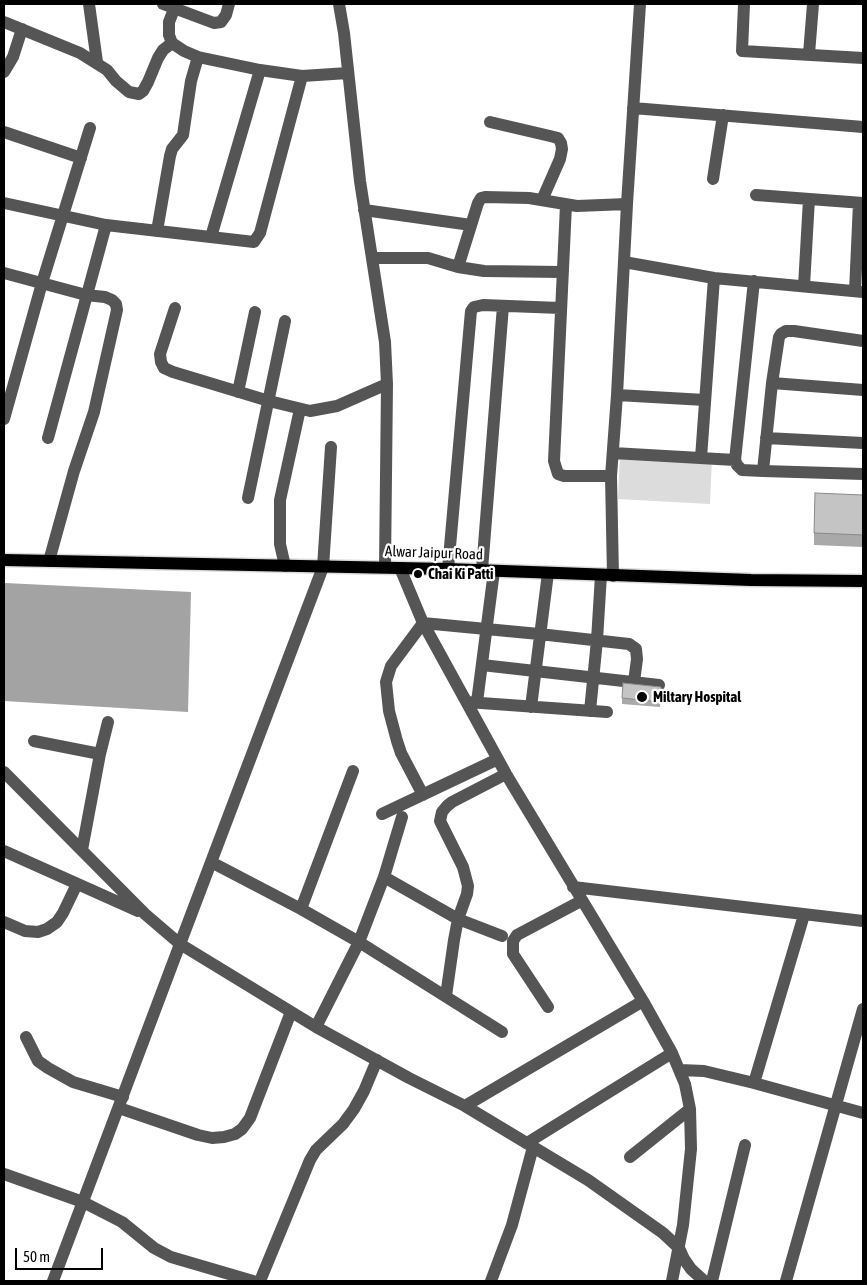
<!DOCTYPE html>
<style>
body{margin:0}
#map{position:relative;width:867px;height:1285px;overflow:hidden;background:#fff;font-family:"Asap Condensed",sans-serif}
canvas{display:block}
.frame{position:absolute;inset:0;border:5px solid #000;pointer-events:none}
.scale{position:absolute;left:15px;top:1248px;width:88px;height:22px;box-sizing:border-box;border:2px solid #000;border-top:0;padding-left:6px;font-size:15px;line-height:18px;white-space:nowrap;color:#000;-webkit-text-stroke:4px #fff;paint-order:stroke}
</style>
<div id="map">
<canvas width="867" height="1285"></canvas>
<div class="frame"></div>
<div class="scale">50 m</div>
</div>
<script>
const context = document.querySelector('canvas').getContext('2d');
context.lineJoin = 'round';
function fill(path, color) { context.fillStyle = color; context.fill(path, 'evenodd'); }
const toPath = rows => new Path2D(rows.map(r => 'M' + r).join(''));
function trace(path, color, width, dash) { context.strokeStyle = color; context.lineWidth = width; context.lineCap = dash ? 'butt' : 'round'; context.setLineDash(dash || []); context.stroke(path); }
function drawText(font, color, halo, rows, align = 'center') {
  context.font = font + ' "Asap Condensed",sans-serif'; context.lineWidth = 4.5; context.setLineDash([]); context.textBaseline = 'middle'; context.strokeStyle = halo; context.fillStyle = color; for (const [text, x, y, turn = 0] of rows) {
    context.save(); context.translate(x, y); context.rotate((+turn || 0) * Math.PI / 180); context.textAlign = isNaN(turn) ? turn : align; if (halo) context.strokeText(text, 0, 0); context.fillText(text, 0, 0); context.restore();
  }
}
fill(toPath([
 [620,454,712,458,710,504,618,499]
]), '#dcdcdc');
fill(toPath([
 [5,583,191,592,188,712,4,701]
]), '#a3a3a3');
const major = toPath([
 [4,560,448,569,751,580,863,581]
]);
trace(major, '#dbdbdb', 15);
trace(toPath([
 [89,4,97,62],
 [163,4,214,23,221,22,226,15,229,4],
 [176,4,169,22,169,35,172,43,184,51,198,57,260,70,302,76,348,73],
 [339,4,344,33,360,181,385,342,387,384,385,567],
 [744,4,742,51,863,58],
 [4,22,80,53,107,70,116,81,129,92,139,94,143,91,148,82,158,58,163,50,172,43],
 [809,54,813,4],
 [4,72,13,57,22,29],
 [633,108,863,127],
 [490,122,550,136,558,138,561,143,562,149,560,159,542,200],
 [4,132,81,158],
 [713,179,723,115],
 [756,195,863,203],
 [4,203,106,225,254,242,260,233,302,76],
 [566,205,554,461,558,474,564,476,611,476],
 [364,210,471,225],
 [157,231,170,156,172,149,183,135,191,81,198,57],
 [211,237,260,70],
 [373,258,428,258,458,267,484,271,562,272],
 [624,262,714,278,863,292],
 [458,267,478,203,481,198,485,197,529,198,577,206,627,204],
 [4,273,86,295,105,297,112,300,116,304,117,310,94,412,74,471,49,561],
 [754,281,735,460,737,465,742,470,763,471,863,474],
 [804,286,809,199],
 [855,291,859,203],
 [175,308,160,354,161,362,164,368,173,372,269,401,310,411,337,406,387,384],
 [772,383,863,390],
 [238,392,255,312],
 [617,395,705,400],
 [4,419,42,283,90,128],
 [48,438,106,225],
 [766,438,863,443],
 [331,447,323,567,180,944,316,1027,409,1078,465,1106,588,1180,663,1233,679,1248,684,1259,691,1269,704,1281],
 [613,453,735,460],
 [701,458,714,278],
 [763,471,772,383,779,337,781,334,786,331,794,331,863,341],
 [248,498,285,321],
 [285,566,280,544,280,500,300,409],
 [400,568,423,623,506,774,643,1001,672,1053,685,1084,690,1109,691,1149,683,1225,672,1281],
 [448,569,471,311,474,307,483,305,560,308],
 [482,570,503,306],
 [613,576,611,476,617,395,627,204,640,4],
 [482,665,659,685],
 [467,702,607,712],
 [477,702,494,571],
 [531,707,548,573],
 [590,711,597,640,601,575],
 [34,741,100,754],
 [4,772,145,914,180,944,53,1281],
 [423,795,401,753,397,741,389,711,386,682,391,666,423,623,539,634,629,644,636,649,637,659,634,682],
 [382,814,498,759],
 [82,850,100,754,108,722],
 [4,851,138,911],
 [211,862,301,909,359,942,502,1032],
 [384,877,458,919,502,936],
 [573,887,863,921],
 [301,909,353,771],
 [4,922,25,931,38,932,47,929,57,922,63,913,77,884],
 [446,996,454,940,458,919,467,894,468,886,463,867,440,821,442,812,447,806,452,802,506,774],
 [548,1007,513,954,513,941,517,935,581,901],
 [316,1027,359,942,384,877,402,817],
 [26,1037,38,1061,48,1068,73,1082,123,1097],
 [680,1070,704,1071,754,1083,863,1113],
 [754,1083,804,915],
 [465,1106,643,1001],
 [119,1108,198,1135,212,1138,224,1137,235,1134,242,1129,250,1118,291,1012],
 [527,1143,672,1053],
 [630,1157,690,1109],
 [4,1174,83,1202,122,1222,154,1248,171,1257,253,1281],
 [260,1281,310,1160,316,1150,343,1124,354,1109,364,1091,377,1060],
 [491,1281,512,1225,533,1147],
 [712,1281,745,1145],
 [786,1281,863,1009]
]), '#555', 12);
trace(major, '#000', 12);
fill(toPath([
 [863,495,863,547,814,545,814,533],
 [661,693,660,707,622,704,622,698]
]), '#a9a9a9');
const building = toPath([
 [815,493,863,495,863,535,814,533,815,493],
 [623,683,661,687,660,702,622,698,623,683]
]);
fill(building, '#c4c4c4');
trace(building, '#898989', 1);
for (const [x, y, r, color] of [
 [418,574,5,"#000"],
 [642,697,6,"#000"]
]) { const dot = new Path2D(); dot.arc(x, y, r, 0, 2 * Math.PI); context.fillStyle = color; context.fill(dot); trace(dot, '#fff', 2); }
drawText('15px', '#000', '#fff', [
 ["Alwar Jaipur Road",434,553,2]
]);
drawText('bold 15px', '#000', '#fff', [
 ["Chai Ki Patti",428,574],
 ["Miltary Hospital",653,697]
], 'left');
</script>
